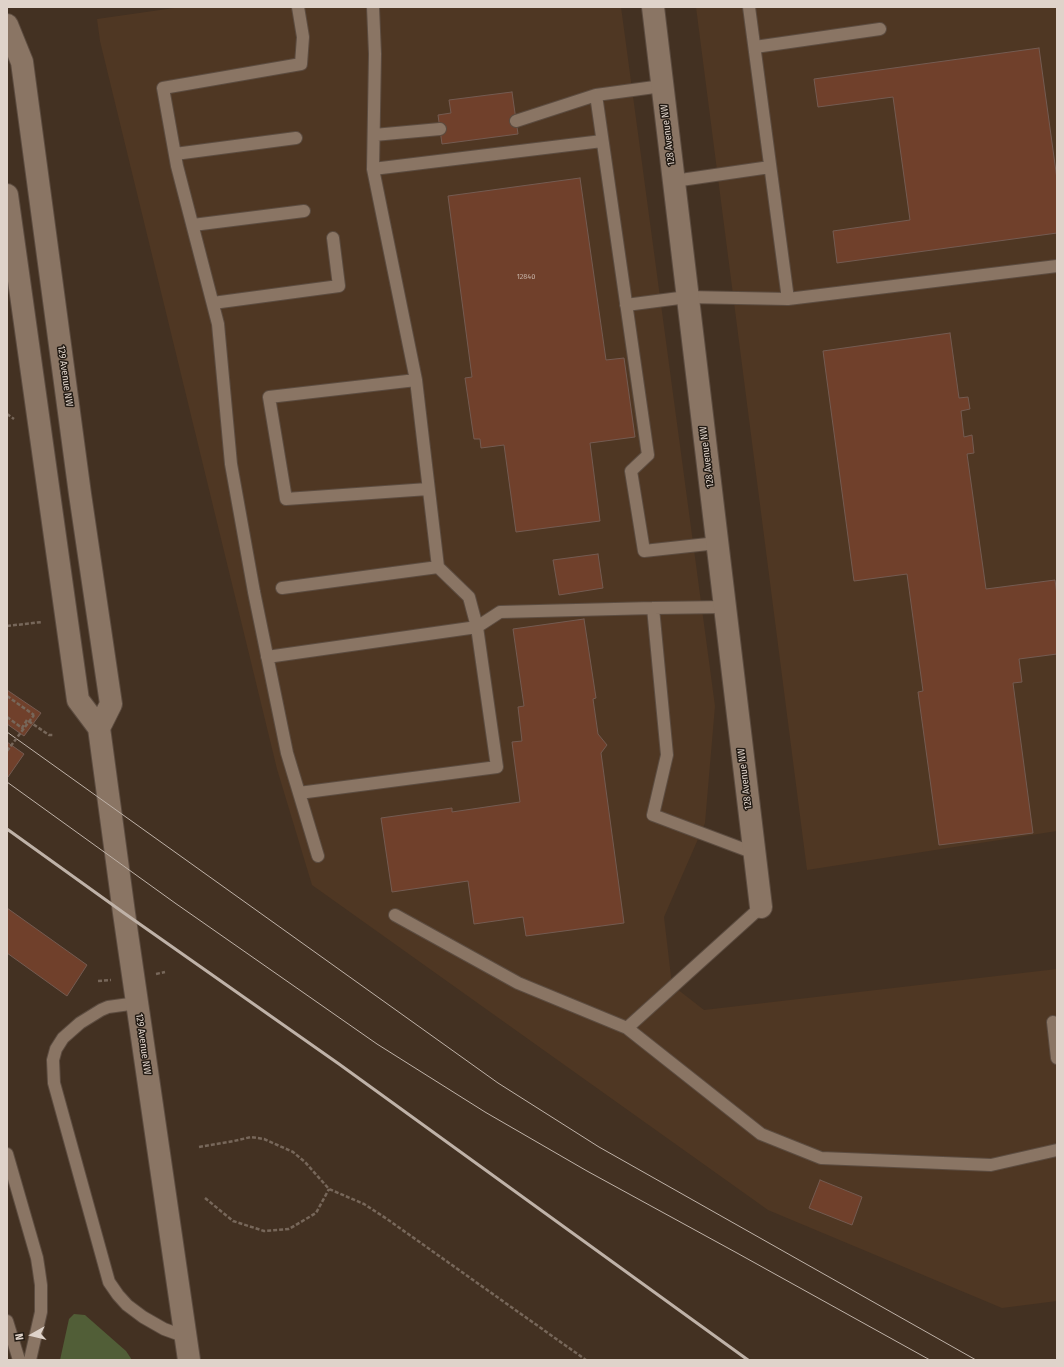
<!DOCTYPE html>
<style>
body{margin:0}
#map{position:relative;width:1064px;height:1367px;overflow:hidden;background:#433122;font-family:"Fira Sans Condensed",sans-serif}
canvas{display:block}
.frame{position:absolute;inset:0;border:8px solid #dfd3ca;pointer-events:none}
.north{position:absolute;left:12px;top:1315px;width:40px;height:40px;-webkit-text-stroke:3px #231b14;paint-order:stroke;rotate:262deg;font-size:11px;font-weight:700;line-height:16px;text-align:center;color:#dfd3ca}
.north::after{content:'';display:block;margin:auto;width:14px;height:18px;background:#dfd3ca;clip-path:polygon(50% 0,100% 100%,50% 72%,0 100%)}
</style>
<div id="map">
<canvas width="1064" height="1367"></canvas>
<div class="frame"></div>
<div class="north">N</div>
</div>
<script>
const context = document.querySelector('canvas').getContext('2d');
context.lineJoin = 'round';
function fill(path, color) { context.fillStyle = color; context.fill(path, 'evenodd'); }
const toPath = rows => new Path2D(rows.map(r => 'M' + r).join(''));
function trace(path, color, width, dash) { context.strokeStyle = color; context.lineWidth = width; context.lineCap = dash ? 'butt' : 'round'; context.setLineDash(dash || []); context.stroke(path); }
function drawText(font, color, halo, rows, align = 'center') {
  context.font = font + ' "Fira Sans Condensed",sans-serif'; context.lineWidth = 3; context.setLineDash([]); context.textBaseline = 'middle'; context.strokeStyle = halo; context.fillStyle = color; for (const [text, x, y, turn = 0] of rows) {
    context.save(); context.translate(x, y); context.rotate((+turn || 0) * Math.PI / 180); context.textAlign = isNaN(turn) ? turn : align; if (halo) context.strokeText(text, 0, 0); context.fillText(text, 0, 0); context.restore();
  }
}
fill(toPath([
 [181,7,621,7,715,706,705,823,664,917,672,985,704,1010,1057,969,1057,1301,1002,1308,768,1210,312,885,277,769,100,41,97,19],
 [696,7,1057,7,1057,831,807,870]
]), '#4f3723');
fill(toPath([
 [74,1314,85,1315,126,1351,132,1360,60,1360,69,1319]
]), '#515e37');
const building = toPath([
 [1039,48,1057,179,1057,233,837,263,833,231,910,220,893,97,818,107,814,79,1039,48],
 [512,92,518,134,442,144,438,115,451,113,449,100,512,92],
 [580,178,606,360,624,358,635,437,590,443,600,521,516,532,504,445,481,448,480,439,474,439,465,378,472,377,448,196,580,178],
 [950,333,959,398,968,397,970,409,961,411,964,437,972,435,974,453,967,454,986,589,1055,580,1057,595,1057,654,1019,659,1022,682,1013,683,1033,833,939,845,918,692,923,691,907,574,854,581,823,351,950,333],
 [598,554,603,588,559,595,553,560,598,554],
 [584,619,596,698,593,699,598,734,607,745,601,753,624,923,526,936,523,917,474,924,468,881,392,892,381,818,452,808,452,812,520,802,512,742,522,741,518,707,524,706,513,629,584,619],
 [7,690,41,713,24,736,7,724,7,690],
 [7,742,24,754,8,777,7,776,7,742],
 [7,908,87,965,67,996,7,953,7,908],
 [820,1180,862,1197,852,1225,809,1208,820,1180]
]);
fill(building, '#70402b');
trace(building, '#745b51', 1);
const service = toPath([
 [298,7,303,37,301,64,163,88,177,166,218,324,231,464,254,592,287,753,318,856],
 [749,7,788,299,1057,266],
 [755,47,880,29],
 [662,86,596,95,648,455,631,471,644,551,717,543],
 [516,121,596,95],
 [374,135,440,129],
 [175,154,296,138],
 [373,169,602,141],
 [674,181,770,167],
 [193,225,304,211],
 [213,303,339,286,333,238],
 [626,305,687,297,788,299],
 [416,380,269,397,286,499,428,489],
 [282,588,438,567,416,380,373,169,375,54,373,7],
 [653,608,667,755,653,815,754,853],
 [267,657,477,627,500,612,653,608,725,607],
 [299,793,497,767,477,627,469,597,438,567],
 [395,915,518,983,627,1028,761,907],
 [137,1003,108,1007,101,1010,80,1023,63,1038,56,1049,53,1060,54,1083,109,1282,118,1295,127,1305,143,1317,164,1329,186,1337],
 [1053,1022,1057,1058],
 [627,1028,761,1134,821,1158,991,1165,1057,1150],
 [7,1154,37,1258,39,1271,41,1285,41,1312,30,1360],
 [7,1321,19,1360]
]);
const minor = toPath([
 [653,7,761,907]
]);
const tertiary = toPath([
 [7,25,22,62,80,494,111,704,99,728],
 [7,195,78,700,99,728,124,913,189,1360]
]);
trace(service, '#5c4c40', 14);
trace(minor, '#5c4c40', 24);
trace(tertiary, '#5c4c40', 24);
trace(toPath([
 [7,414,14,419],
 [7,626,42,622],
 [7,696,34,715],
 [7,717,22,728,27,720,49,735,53,735],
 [156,974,165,972],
 [98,981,111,980],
 [199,1147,234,1141,251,1137,264,1139,293,1152,305,1162,329,1189,364,1204,387,1219,586,1360],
 [205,1198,233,1221,264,1231,289,1229,316,1213,329,1189]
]), '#77675a', 2.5, [4, 2]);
trace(service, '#8a7564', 12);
trace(minor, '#8a7564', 22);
trace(tertiary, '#8a7564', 22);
trace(toPath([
 [7,732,498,1083,599,1147,976,1360],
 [7,782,175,903,377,1044,485,1112,587,1171,737,1253,930,1360]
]), '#bfb2a8', 1);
trace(toPath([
 [7,829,124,913,339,1064,748,1360]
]), '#bfb2a8', 3);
trace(toPath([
 [7,751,34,715]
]), '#77675a', 2.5, [4, 2]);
drawText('8px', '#c3aea2', null, [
 ["12840",526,277]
]);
drawText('10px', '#dfd3ca', '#231b14', [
 ["128 Avenue NW",668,135,-97],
 ["129 Avenue NW",65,376,82],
 ["128 Avenue NW",707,457,-97],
 ["128 Avenue NW",745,779,-97],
 ["129 Avenue NW",143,1044,82]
]);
</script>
